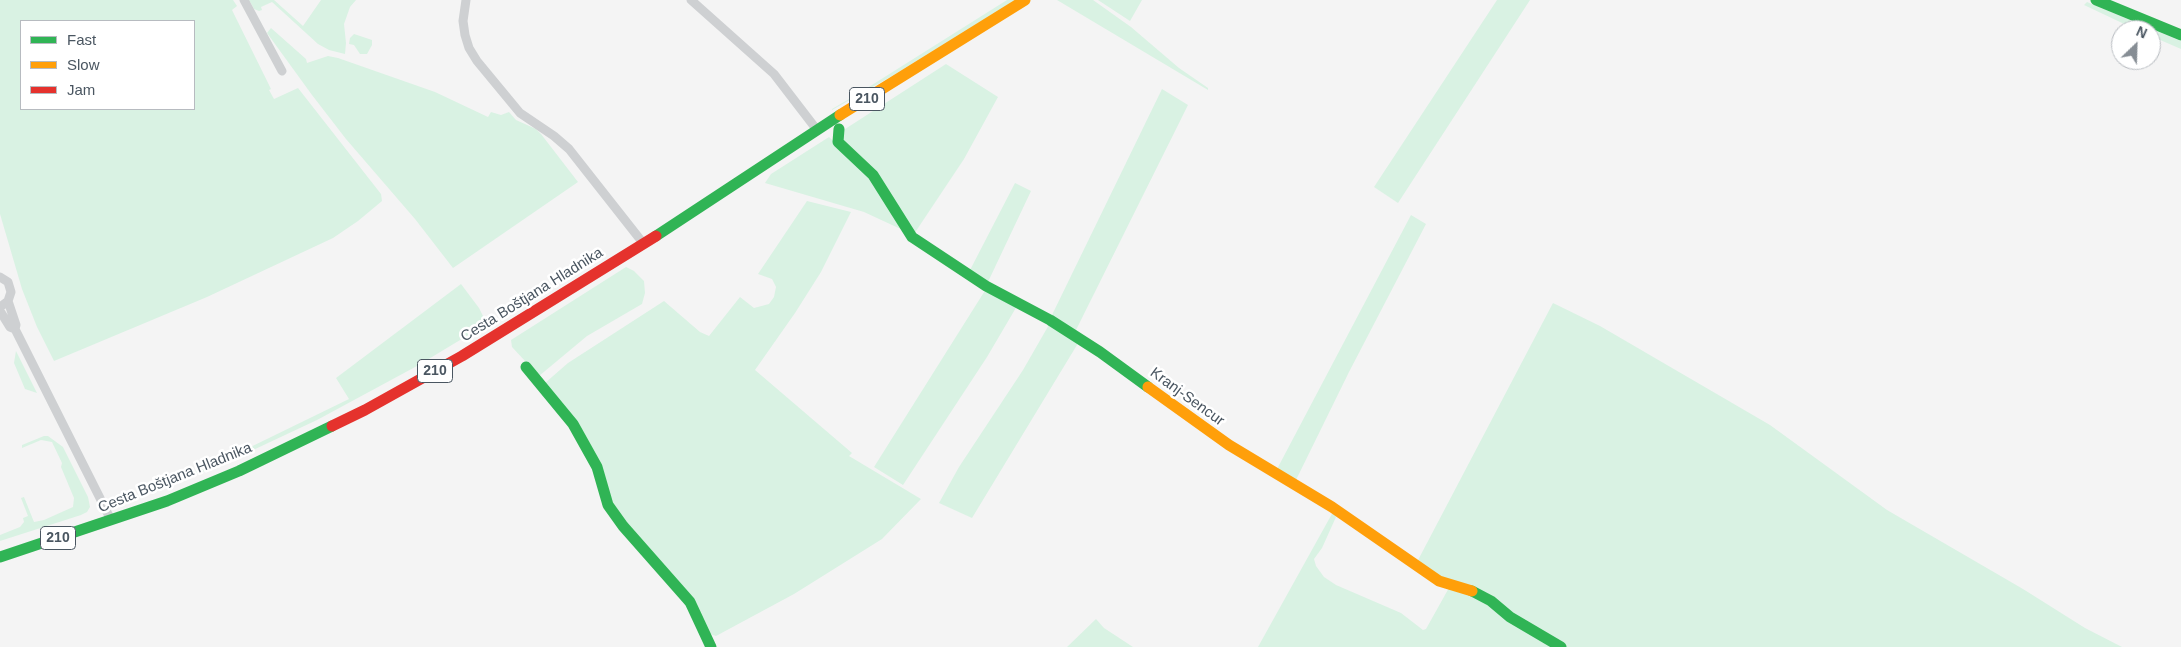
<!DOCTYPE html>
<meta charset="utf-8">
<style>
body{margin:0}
#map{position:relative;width:2181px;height:647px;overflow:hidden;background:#f4f4f4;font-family:Helvetica,sans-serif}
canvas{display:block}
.legend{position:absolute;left:20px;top:20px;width:175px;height:90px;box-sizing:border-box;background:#fff;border:1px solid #b7bbc0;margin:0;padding:6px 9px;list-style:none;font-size:15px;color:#4a5661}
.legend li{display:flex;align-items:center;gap:10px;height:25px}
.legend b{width:25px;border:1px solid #b7bbc0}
.north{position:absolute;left:2111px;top:20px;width:50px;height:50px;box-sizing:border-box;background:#fff;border:1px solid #b7bbc0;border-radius:50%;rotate:24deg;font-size:14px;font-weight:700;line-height:20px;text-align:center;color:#4a5661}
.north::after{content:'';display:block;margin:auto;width:18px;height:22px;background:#868d94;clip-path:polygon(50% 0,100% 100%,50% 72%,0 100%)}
</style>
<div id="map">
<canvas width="2181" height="647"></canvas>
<ul class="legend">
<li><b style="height:6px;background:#30b455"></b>Fast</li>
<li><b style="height:6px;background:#ff9f0a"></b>Slow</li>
<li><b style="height:6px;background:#e5322d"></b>Jam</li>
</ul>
<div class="north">N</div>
</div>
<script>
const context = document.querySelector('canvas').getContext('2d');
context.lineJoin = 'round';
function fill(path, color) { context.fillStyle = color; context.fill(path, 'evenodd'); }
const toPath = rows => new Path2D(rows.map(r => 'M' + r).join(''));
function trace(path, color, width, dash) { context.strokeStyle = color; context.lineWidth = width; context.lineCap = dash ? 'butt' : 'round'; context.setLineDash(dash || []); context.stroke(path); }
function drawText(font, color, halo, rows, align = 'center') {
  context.font = font + ' Helvetica,sans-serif'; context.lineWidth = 5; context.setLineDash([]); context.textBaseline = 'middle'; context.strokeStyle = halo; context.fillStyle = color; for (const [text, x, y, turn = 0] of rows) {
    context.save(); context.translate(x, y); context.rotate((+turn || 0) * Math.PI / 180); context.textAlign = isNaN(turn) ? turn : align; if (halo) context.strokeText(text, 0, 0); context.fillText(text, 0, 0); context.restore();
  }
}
fill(toPath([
 [0,0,233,0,237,6,232,10,271,89,269,90,274,99,298,88,381,194,382,201,358,221,333,238,207,297,54,361,37,327,22,289,0,214],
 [21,21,194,21,194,109,21,109],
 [249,0,274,0,303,26,321,0,356,0,350,7,344,24,346,43,345,54,329,50,318,44,272,2,261,7,262,10,259,11,254,9],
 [1007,0,1016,0,892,76,832,110,832,109,856,95],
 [1057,0,1093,0,1131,27,1179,68,1208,88,1208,90],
 [1098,0,1142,0,1130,21],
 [1497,0,1530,0,1398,203,1374,187],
 [2087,2,2181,41,2181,49,2151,36,2151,30,2137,30,2084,5],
 [271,28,306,59,307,63,328,56,338,58,435,92,488,117,491,112,501,115,509,112,516,120,536,129,541,134,578,182,453,268,415,219,346,139,312,95,267,33],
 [354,34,372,40,372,45,367,54,360,54,354,45,349,44,350,38],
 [946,64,998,97,964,159,914,234,841,142,842,131],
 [1162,89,1188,105,1075,332,1051,317],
 [829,137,864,169,905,231,864,212,765,183,771,174],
 [1015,183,1031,191,987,284,969,272],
 [807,201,851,212,821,272,795,313,755,370,852,453,849,456,921,499,882,539,794,594,716,636,707,633,687,608,600,484,545,383,568,363,664,301,700,332,709,336,740,297,754,308,769,304,774,297,776,287,772,279,758,274],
 [1411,215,1426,224,1349,372,1295,482,1276,471],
 [626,267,634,271,644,281,645,293,642,304,587,336,539,376,512,347,511,340],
 [461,284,479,308,486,322,485,325,417,366,317,420,219,466,181,480,180,477,230,457,349,399,336,378],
 [986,289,1017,306,987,357,903,485,874,467],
 [1553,303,1600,326,1770,425,1887,510,2023,589,2085,628,2122,647,1258,647,1333,512,1336,517,1322,548,1314,559,1316,566,1324,577,1336,585,1401,613,1423,630,1426,629,1450,586,1417,562],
 [1050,323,1080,340,972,518,939,503,959,467,1023,370],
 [16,351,37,393,25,389,14,363],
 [44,436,48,436,63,447,88,497,90,507,87,512,81,515,0,541,0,535,20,527,24,522,23,518,28,516,21,498,24,497,34,522,44,520,73,507,74,498,61,467,62,463,52,442,41,440,22,448,22,445],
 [1096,619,1104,628,1133,647,1067,647]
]), '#d9f2e3');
trace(toPath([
 [244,0,282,71],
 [466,0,463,21,465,35,469,48,477,61,520,113,554,136,569,149,643,243],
 [691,0,774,74,817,130],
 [0,277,8,282,11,292,8,301,0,307],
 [8,301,16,325,15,329,111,520],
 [0,311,10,327,15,329]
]), '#ced0d2', 9);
trace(toPath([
 [2096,0,2181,35],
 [839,129,838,142,873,175,912,237,986,286,1050,320,1100,352,1148,387],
 [656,236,840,115],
 [526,367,573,424,597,467,608,505,623,526,690,602,711,647],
 [0,557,167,501,239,471,332,426],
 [1472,591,1491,601,1510,617,1561,647]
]), '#30b455', 11);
trace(toPath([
 [840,115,1025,0],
 [1148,387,1229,445,1332,507,1439,581,1472,591]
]), '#ff9f0a', 11);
trace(toPath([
 [332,426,365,410,462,356,656,236]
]), '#e5322d', 11);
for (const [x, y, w] of [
 [867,99,35],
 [435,371,35],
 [58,538,35]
]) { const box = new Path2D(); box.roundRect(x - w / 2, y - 11.5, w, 23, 4); context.fillStyle = '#fff'; context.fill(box); trace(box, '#4a5661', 1); }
drawText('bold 14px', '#4a5661', null, [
 ["210",867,99],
 ["210",435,371],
 ["210",58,538]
]);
drawText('15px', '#4a5661', '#fff', [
 ["Cesta Boštjana Hladnika",532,295,-32],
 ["Kranj-Sencur",1187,397,36],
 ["Cesta Boštjana Hladnika",175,478,-22]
]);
</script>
